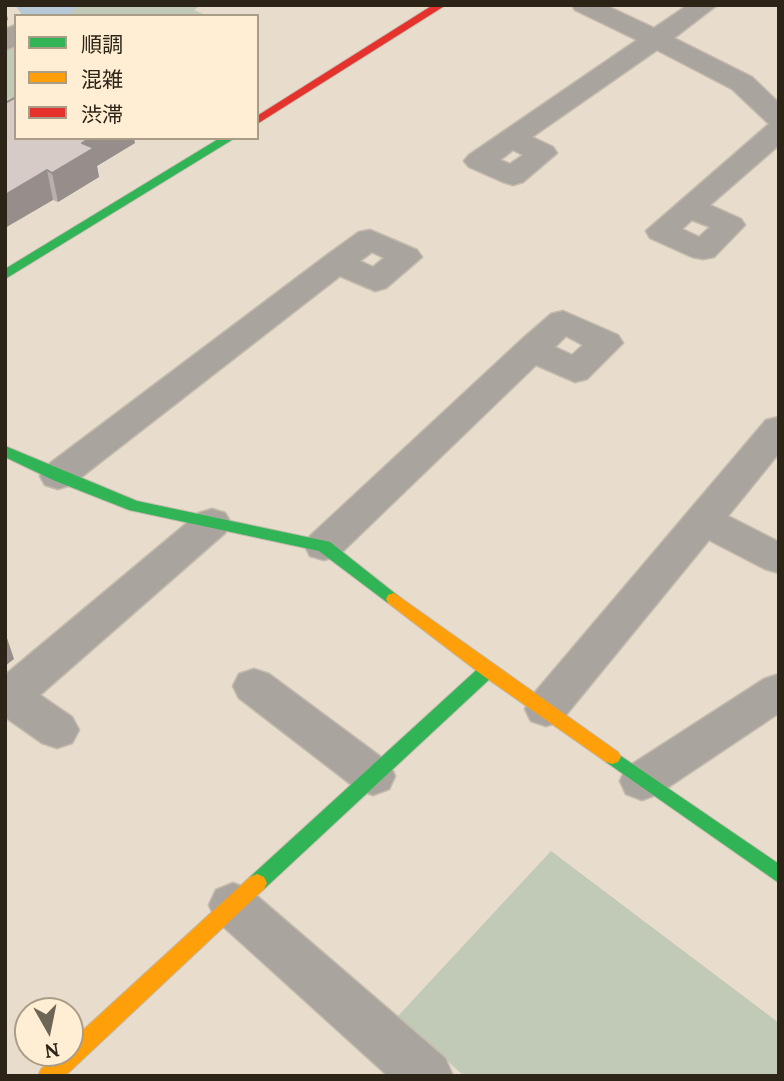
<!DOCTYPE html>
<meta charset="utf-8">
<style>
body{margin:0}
#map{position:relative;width:784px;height:1081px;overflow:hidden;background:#e8ddcc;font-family:Lora,"Noto Sans JP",serif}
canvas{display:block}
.frame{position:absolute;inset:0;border:7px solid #2b2417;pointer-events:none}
.legend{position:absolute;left:14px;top:14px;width:245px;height:126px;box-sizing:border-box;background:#ffeed3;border:2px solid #aa9d88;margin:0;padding:9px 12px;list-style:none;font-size:21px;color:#2b2417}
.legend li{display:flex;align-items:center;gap:14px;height:35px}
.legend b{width:35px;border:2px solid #aa9d88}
.north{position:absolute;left:14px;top:997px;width:70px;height:70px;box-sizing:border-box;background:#ffeed3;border:2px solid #aa9d88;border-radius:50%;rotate:171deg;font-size:19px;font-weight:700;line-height:28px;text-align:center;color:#2b2417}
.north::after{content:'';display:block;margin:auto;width:24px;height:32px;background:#6d6556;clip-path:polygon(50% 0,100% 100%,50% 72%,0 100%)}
</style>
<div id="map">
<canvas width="784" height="1081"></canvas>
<div class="frame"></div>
<ul class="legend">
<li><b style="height:9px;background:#30b455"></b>順調</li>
<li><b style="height:9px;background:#ff9f0a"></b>混雑</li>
<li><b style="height:9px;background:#e5322d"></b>渋滞</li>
</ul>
<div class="north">N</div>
</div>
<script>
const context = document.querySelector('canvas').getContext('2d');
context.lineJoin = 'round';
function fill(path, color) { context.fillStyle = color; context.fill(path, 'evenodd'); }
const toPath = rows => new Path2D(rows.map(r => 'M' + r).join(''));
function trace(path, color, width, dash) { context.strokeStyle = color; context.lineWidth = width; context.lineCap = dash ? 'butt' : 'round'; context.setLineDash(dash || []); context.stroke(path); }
fill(toPath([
 [59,5,201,5,194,10,208,16,43,16,61,7],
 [16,33,16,96,5,100,5,42],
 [551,851,779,1023,779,1076,464,1076,398,1016]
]), '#c1c9b7');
fill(toPath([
 [15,5,75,5,76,7,70,16,23,16,15,5]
]), '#b7c8d6');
const street = toPath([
 [572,5,605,5,654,28,688,5,717,5,674,38,752,77,779,103,779,145,710,205,741,219,745,225,714,257,703,259,692,257,650,238,646,231,769,124,732,89,657,50,532,137,553,147,557,153,523,182,513,185,503,182,469,167,464,161,469,155,637,40,575,10,572,5],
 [513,150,523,155,510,164,500,160,513,150],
 [692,220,710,227,699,237,682,229,692,220],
 [16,25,16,46,5,50,5,29,16,25],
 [370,230,417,250,422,257,386,288,375,291,340,276,71,485,58,489,45,485,40,476,45,467,327,255,359,232,370,230],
 [372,252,384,258,373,267,360,261,372,252],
 [563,311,618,335,623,343,587,379,575,382,536,365,338,556,324,560,310,556,305,546,310,536,520,341,551,314,563,311],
 [566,336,583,345,572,355,555,347,566,336],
 [779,417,779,453,728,516,779,542,779,573,765,569,709,540,561,721,546,726,531,721,525,709,531,697,766,420,779,417],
 [212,509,225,513,231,523,225,533,40,695,72,717,79,730,72,743,57,748,42,743,5,717,5,675,199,513,212,509],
 [254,669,269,674,389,763,395,776,389,789,373,795,357,789,239,698,233,686,239,674,254,669],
 [779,674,779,713,658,794,642,800,626,794,620,781,626,768,764,679,779,674],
 [233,883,250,890,445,1058,453,1076,388,1076,216,920,209,905,216,890,233,883]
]);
const fast = toPath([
 [220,138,235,138,5,279,5,269,220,138],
 [5,446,137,501,330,542,402,599,400,603,388,603,319,551,129,510,53,480,5,457,5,446],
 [488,663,494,665,497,670,494,675,264,889,257,892,250,889,247,883,250,877,482,665,488,663],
 [612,750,779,864,779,883,606,762,603,757,606,752,612,750]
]);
const slow = toPath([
 [394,593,618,752,621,757,618,762,612,764,606,762,482,675,388,603,386,599,388,595,394,593],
 [257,874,264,877,267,883,264,889,65,1076,38,1076,41,1069,58,1053,70,1053,70,1042,250,877,257,874]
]);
const jam = toPath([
 [433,5,446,5,257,124,257,116,433,5]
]);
trace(street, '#c4bbae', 3);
trace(fast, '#c4bbae', 2);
trace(slow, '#c4bbae', 2);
trace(jam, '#c4bbae', 2);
fill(street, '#a9a49d');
fill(fast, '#30b455');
fill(slow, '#ff9f0a');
fill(jam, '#e5322d');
fill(toPath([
 [5,103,135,143,97,166,99,177,58,202,53,200]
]), '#b9afab');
fill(toPath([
 [5,6,8,20,5,21],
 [90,138,134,138,135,143,97,166,99,177,58,202,52,173,82,143],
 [47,170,53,200,5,228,5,195],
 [7,638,14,659,5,666,5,639]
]), '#968e8b');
const building = toPath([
 [16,97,16,138,90,138,82,143,94,148,52,173,47,170,5,195,5,103,16,97]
]);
fill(building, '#d7cbc7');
trace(building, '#968e8b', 2);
</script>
